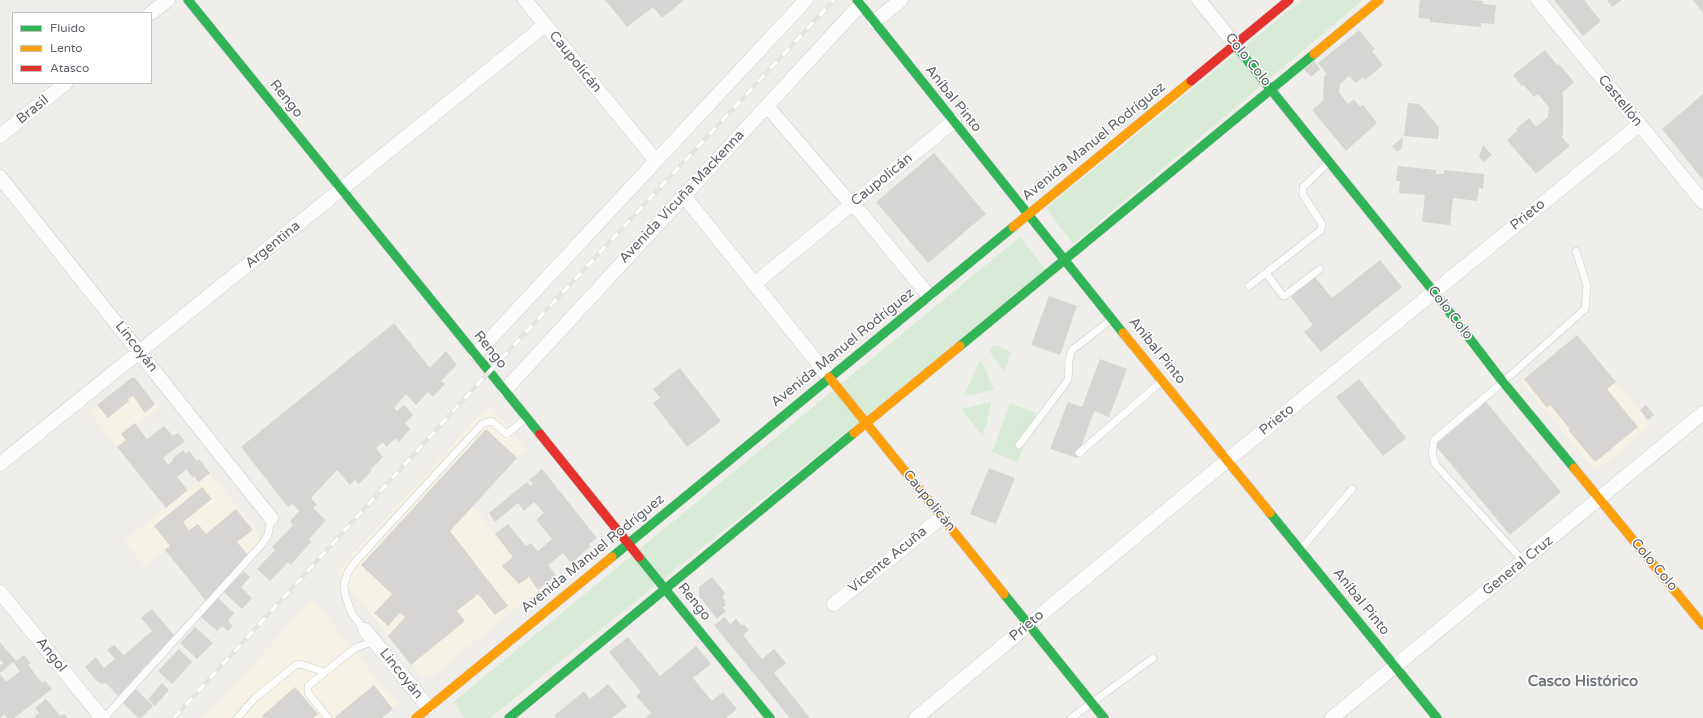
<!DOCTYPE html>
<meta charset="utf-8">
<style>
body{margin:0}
#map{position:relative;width:1703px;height:718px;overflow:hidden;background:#efeeea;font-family:"Varela Round",sans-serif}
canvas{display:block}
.legend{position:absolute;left:12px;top:12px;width:140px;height:72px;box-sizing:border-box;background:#fff;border:1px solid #bfc1c3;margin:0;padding:5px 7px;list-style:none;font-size:12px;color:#5f6368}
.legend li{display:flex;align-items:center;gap:8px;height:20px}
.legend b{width:20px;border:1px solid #bfc1c3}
</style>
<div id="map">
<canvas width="1703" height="718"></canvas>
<ul class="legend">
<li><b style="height:5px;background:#30b455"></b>Fluido</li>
<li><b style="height:5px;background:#ff9f0a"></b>Lento</li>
<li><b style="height:5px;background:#e5322d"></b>Atasco</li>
</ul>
</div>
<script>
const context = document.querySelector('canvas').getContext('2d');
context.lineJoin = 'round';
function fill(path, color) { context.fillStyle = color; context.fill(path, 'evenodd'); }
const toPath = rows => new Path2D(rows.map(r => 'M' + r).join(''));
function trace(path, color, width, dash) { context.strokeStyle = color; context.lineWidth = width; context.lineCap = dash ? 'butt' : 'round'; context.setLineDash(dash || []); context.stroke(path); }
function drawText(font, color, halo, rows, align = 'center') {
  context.font = font + ' "Varela Round",sans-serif'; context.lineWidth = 3; context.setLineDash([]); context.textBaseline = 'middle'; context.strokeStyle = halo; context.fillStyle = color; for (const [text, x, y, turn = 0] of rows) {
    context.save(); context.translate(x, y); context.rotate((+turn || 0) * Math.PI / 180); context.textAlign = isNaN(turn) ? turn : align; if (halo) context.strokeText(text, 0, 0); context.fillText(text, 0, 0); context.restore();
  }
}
fill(toPath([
 [1577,335,1651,425,1596,471,1521,381],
 [131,378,135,378,158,408,137,425,187,490,210,473,258,533,259,543,206,601,165,550,144,565,124,541,166,507,89,411],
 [489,405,525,449,473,506,538,590,430,678,422,677,337,572],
 [312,599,398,705,382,718,202,718,219,703]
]), '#f7f3e4');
fill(toPath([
 [1302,0,1363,0,1073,244,1046,208],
 [1020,237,1047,271,490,718,465,718,453,702],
 [995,345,1011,352,1004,372,990,352,992,346],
 [979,362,982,362,994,390,964,396],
 [991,402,987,423,982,435,961,409],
 [1010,403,1036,413,1018,462,992,452]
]), '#d8ebd6');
fill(toPath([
 [605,0,684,0,662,18,653,7,627,27],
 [1420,0,1470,0,1483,1,1483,4,1496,5,1494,24,1481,23,1481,27,1430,22,1430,19,1418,18],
 [1554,0,1584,0,1601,21,1583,36],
 [1607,0,1622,0,1612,7],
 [1693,0,1703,0,1703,13],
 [1359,30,1375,49,1372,51,1383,65,1365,80,1363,77,1356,83,1349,76,1340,84,1339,92,1348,104,1354,99,1360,107,1363,105,1377,123,1346,151,1312,110,1324,100,1323,98,1324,76,1327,74,1318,63],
 [1545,50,1557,65,1559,64,1574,82,1562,93,1563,95,1563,135,1561,136,1570,146,1536,174,1507,140,1517,131,1516,129,1529,118,1536,127,1548,117,1549,107,1538,94,1534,97,1524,85,1522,86,1513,75],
 [1314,61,1320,69,1311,77,1304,69],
 [1703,94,1703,180,1662,129],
 [1408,103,1419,104,1439,127,1438,139,1404,136],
 [1403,137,1402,148,1397,152,1392,146],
 [1483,145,1492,155,1484,162,1479,157],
 [934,153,986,214,928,263,876,202],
 [1398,166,1436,170,1436,174,1444,174,1444,170,1484,174,1483,189,1479,188,1477,201,1453,198,1450,225,1422,222,1425,195,1399,193,1400,181,1396,181],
 [1380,260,1402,287,1321,352,1304,332,1313,325,1291,297,1315,277,1332,298],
 [1049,296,1077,306,1060,355,1031,345],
 [394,323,430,368,446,351,457,365,441,381,445,384,433,397,428,392,416,405,406,394,394,408,397,411,404,405,413,415,405,423,410,429,399,442,396,438,386,447,383,442,376,448,383,457,371,469,372,470,359,484,355,480,350,485,337,470,311,498,317,505,313,508,326,520,309,539,311,542,291,565,288,562,270,581,257,569,275,550,272,547,293,525,290,521,299,511,293,504,288,507,241,447],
 [1577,335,1616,382,1607,389,1638,427,1595,462,1568,430,1570,429,1550,405,1547,408,1524,379],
 [1100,359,1127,369,1109,417,1094,411,1077,458,1050,449,1068,402,1082,407],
 [680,368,721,421,687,447,653,403,660,398,653,389],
 [131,378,135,378,155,404,145,413,133,396,128,399,129,401,108,418,97,405],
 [1359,379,1406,438,1383,456,1336,397],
 [1486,402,1561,492,1510,535,1435,445],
 [1646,405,1654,415,1648,420,1640,410],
 [135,423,147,439,164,426,173,436,178,433,185,441,163,458,168,465,173,461,172,459,183,450,186,454,189,451,197,461,199,459,210,473,199,482,194,476,193,478,186,469,177,477,188,490,166,508,117,447,126,440,121,434],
 [486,429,517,458,450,531,508,606,495,615,478,594,457,611,465,621,411,665,388,636,405,617,400,613,388,626,374,613,392,594,361,565],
 [989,468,1015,478,996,524,970,514],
 [542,469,597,538,589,544,591,546,571,563,563,553,548,565,556,575,538,590,529,577,519,584,502,566,513,557,495,534,508,524,526,546,531,543,538,551,552,539,536,520,544,513,534,502,524,511,518,503,495,522,489,513,527,482,530,486,533,484,529,480],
 [202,487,212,499,183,522,189,530,198,524,206,534,236,509,253,530,237,542,248,555,206,601,165,550,170,546,154,526],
 [244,571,250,577,241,587,252,598,242,609,224,592],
 [712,577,725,593,722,597,726,601,724,602,726,605,723,608,726,611,717,619,699,596,699,587],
 [218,598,234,613,228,621,233,626,228,631,222,626,217,631,201,617],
 [152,609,174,635,118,696,106,683,101,684,97,681,85,667,96,657,104,668,115,659,107,650,114,645,124,655,152,631,141,618],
 [725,617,730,624,736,619,742,626,744,624,749,630,743,635,762,659,774,649,786,663,774,673,810,718,790,718,714,625],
 [195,627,213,643,197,659,180,643],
 [628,637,660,676,696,646,711,664,693,678,712,701,723,692,737,709,726,718,645,718,651,713,636,696,641,692,609,652],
 [0,642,16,661,24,655,31,663,28,665,42,683,45,681,52,689,14,718,7,718,5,715,0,718,0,674,6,682,20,671,13,662,0,673,0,665,3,663,1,660,0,661],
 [179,649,192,662,172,684,158,671],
 [162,683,169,690,155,706,148,699],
 [608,684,627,706,612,718,556,718,554,716,584,691,590,699],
 [374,685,393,709,382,718,336,718,335,717],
 [295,687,318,714,313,718,264,718,262,716],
 [136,689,153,706,141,718,138,718,123,703],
 [46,699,61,716,64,714,68,718,33,718,39,713,35,708]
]), '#d6d5d3');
const lane = toPath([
 [1266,273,1283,296,1286,295,1320,269],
 [1249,286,1321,230,1322,224,1303,195,1303,187,1328,163],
 [1019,445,1068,380,1069,360,1072,350,1111,320],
 [1079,453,1162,381],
 [1300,550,1352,489],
 [1523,561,1435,464,1432,453,1434,440,1503,382,1585,309,1587,286,1576,251],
 [365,630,352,614,345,595,344,585,348,572,355,562,482,424,491,421,507,434,526,418],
 [104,718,263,543,268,535,271,518],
 [237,718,255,698,296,665,300,664,325,672],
 [328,718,308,693,308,686,355,648,374,641],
 [1071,718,1153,658]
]);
const street = toPath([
 [525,0,656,161],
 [1199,0,1235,45],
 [1538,0,1703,202],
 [151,13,168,0],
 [874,22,901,0],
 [767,106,844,196,861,213,929,296],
 [0,136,66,83],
 [0,177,271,518],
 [684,196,829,377],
 [754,284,954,121],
 [476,354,806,0],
 [505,390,860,5],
 [0,464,545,25],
 [0,592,102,718],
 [834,604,942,517],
 [365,630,428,707],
 [916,718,1236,453,1639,125],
 [1332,718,1703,413]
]);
const fast = toPath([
 [188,0,540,434],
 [857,0,1123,333],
 [1235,45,1434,292,1503,382,1574,468],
 [960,346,1314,54],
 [1270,513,1437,718],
 [612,557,1013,227],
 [639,557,770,718],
 [1004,594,1104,718],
 [509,718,854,433]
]);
const slow = toPath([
 [1314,54,1379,0],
 [1013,227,1191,81],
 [1123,333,1270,513],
 [829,377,1004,594],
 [854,433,960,346],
 [1574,468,1703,625],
 [416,718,612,557]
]);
const jam = toPath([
 [1191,81,1289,0],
 [540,434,639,557]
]);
trace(lane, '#cbcccc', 8);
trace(street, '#cbcccc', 15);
trace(fast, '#cacacb', 10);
trace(slow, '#cacacb', 10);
trace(jam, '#cacacb', 10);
trace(lane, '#fdfcfc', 7);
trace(street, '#fdfcfc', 14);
trace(fast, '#30b455', 9);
trace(slow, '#ff9f0a', 9);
trace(jam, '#e5322d', 9);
const rail = toPath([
 [174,718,477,385,834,0]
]);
trace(rail, '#e4e4e4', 4.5);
trace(rail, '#fff', 3, [9]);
drawText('14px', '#5f6368', '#fff', [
 ["Colo Colo",1248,60,51],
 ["Caupolicán",575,62,51],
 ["Rengo",286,99,51],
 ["Aníbal Pinto",953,99,51],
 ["Castellón",1620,101,51],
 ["Brasil",33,110,-39],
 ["Avenida Manuel Rodríguez",1094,142,-39],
 ["Caupolicán",882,180,-39],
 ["Avenida Vicuña Mackenna",682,197,-47],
 ["Prieto",1528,215,-39],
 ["Argentina",273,245,-39],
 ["Colo Colo",1450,313,52],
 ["Lincoyán",136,347,52],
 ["Avenida Manuel Rodríguez",843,348,-39],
 ["Rengo",490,350,51],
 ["Aníbal Pinto",1157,351,51],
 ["Prieto",1277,420,-39],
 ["Caupolicán",929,501,51],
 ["Avenida Manuel Rodríguez",593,554,-39],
 ["Vicente Acuña",888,560,-39],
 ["Colo Colo",1654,565,50],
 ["General Cruz",1518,566,-39],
 ["Rengo",694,602,51],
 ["Aníbal Pinto",1361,602,51],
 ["Prieto",1027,626,-40],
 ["Angol",51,655,51],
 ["Lincoyán",401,674,51]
]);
drawText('bold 15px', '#70757a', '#fff', [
 ["Casco Histórico",1583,682]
]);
</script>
